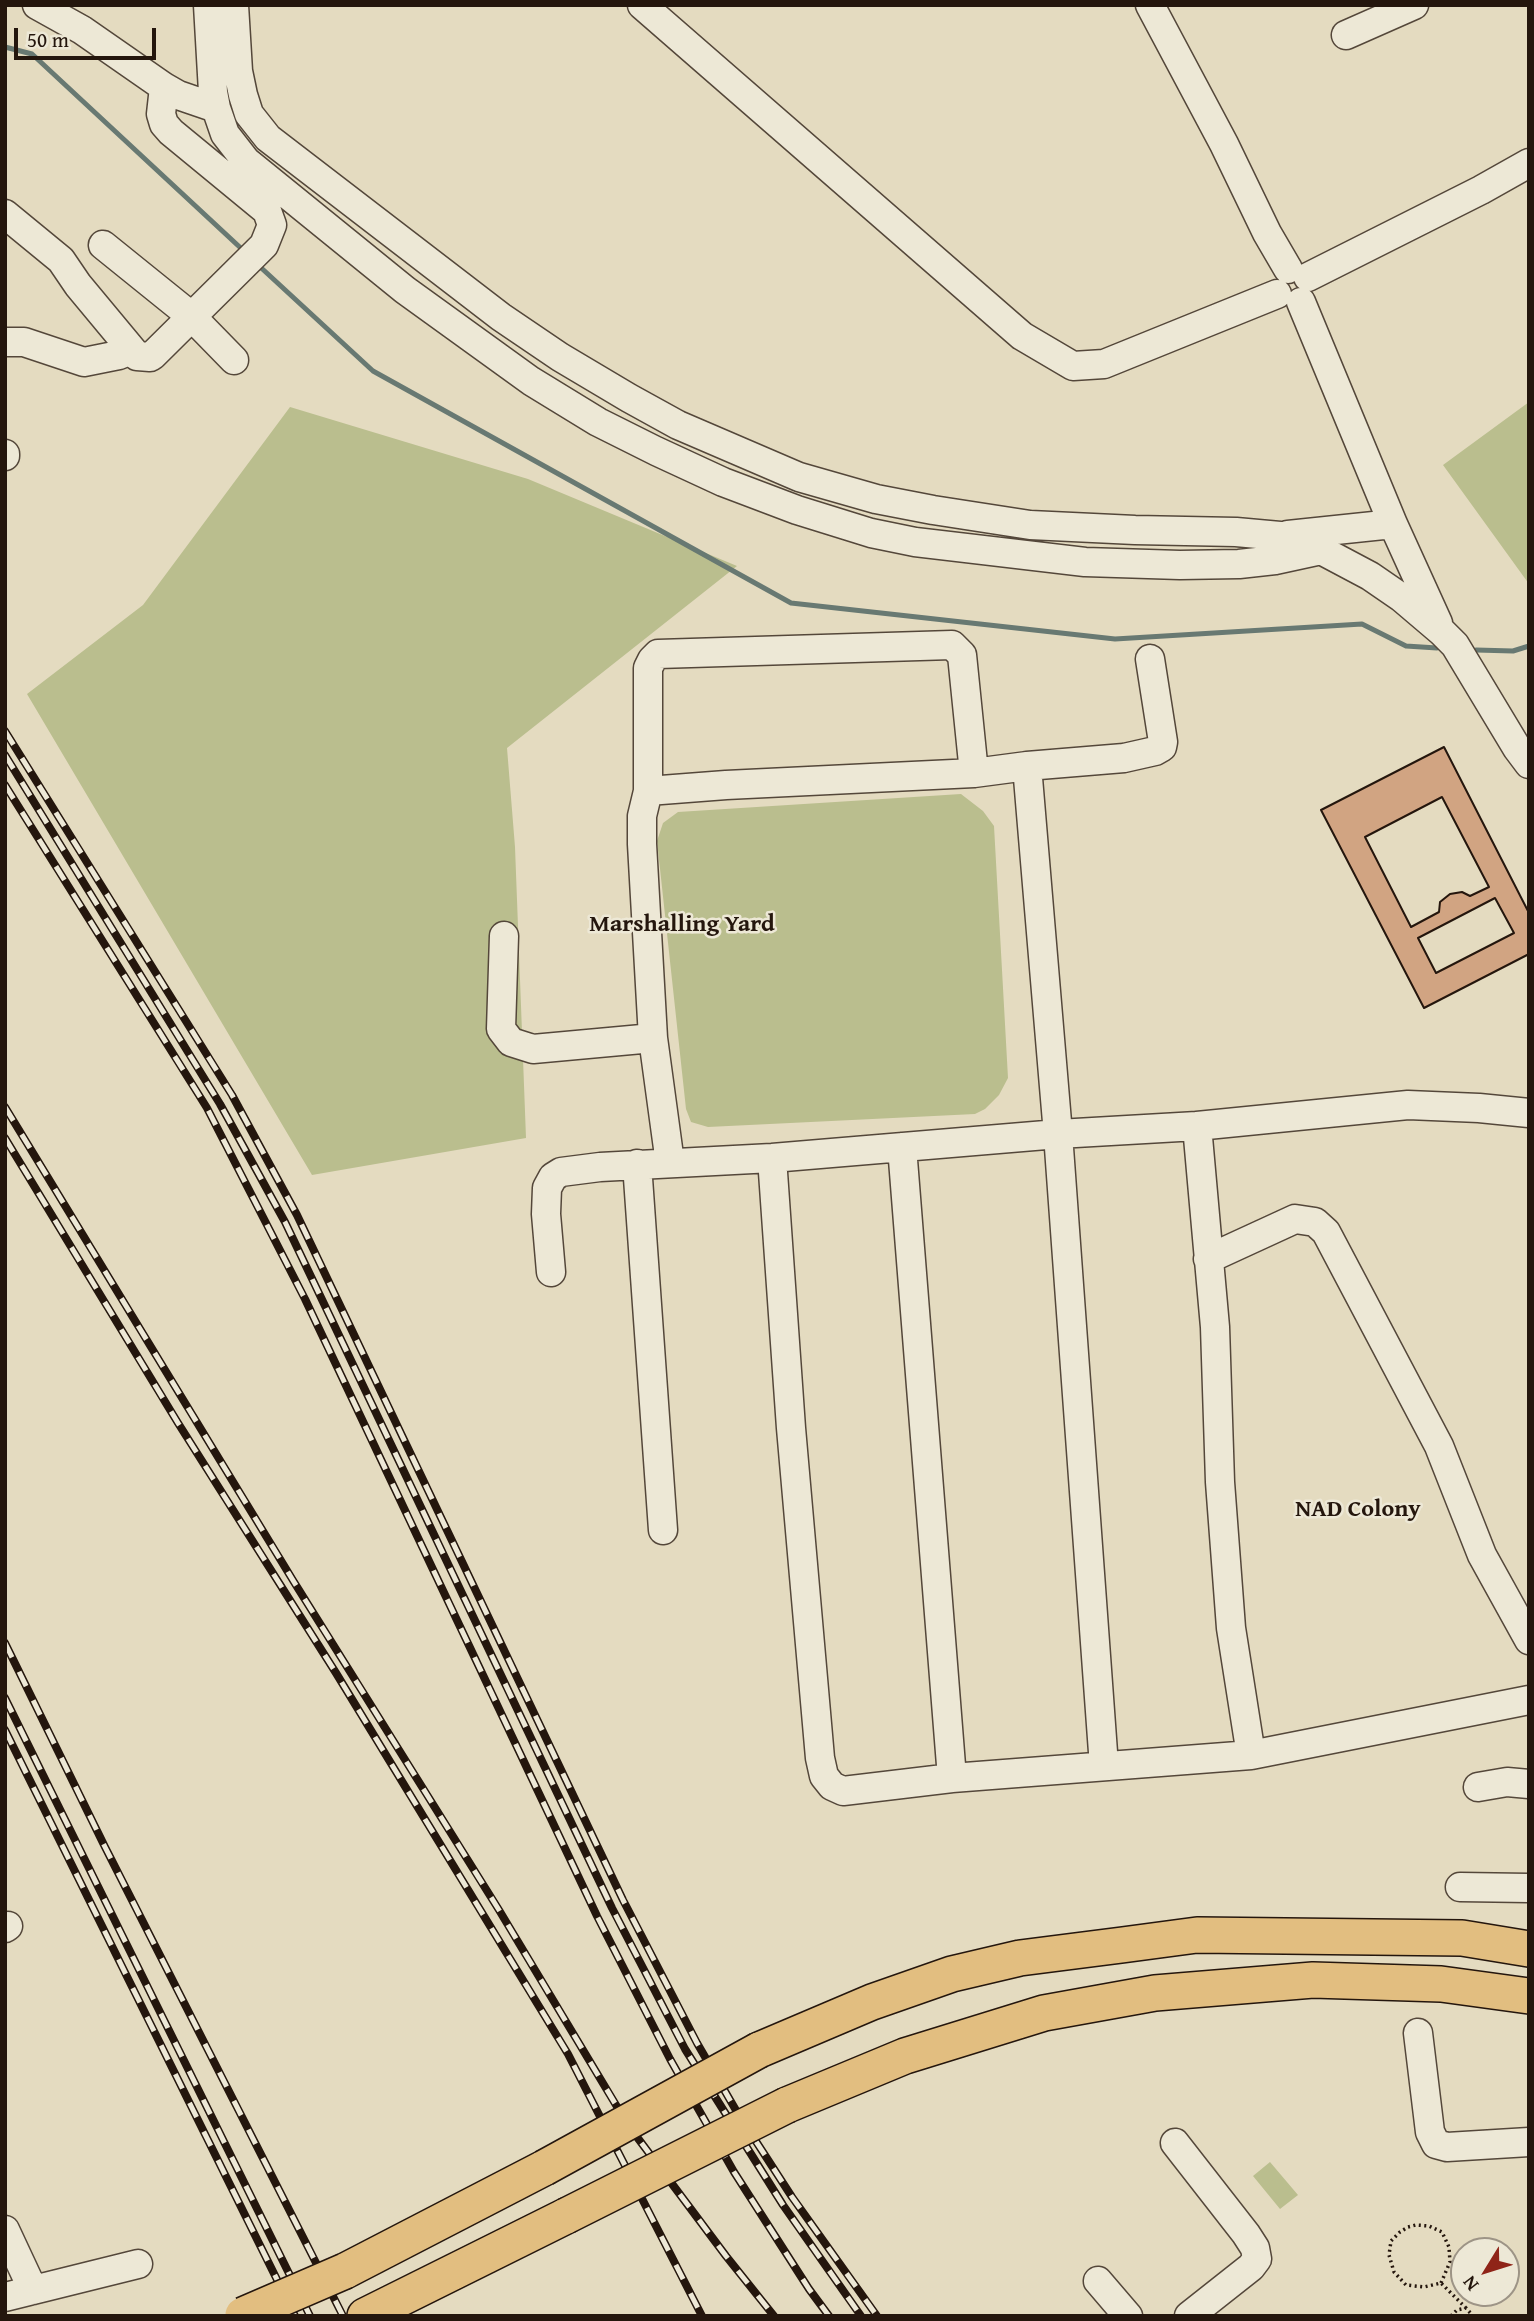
<!DOCTYPE html>
<style>
body{margin:0}
#map{position:relative;width:1534px;height:2321px;overflow:hidden;background:#e4dbc0;font-family:"Gentium Book Plus",serif}
canvas{display:block}
.frame{position:absolute;inset:0;border:7px solid #24160d;pointer-events:none}
.north{position:absolute;left:1450px;top:2237px;width:70px;height:70px;box-sizing:border-box;background:#ede8d6;border:2px solid #9d9486;border-radius:50%;rotate:232deg;font-size:19px;font-weight:700;line-height:28px;text-align:center;color:#24160d}
.north::after{content:'';display:block;margin:auto;width:24px;height:32px;background:#8f2418;clip-path:polygon(50% 0,100% 100%,50% 72%,0 100%)}
.scale{position:absolute;left:14px;top:28px;width:142px;height:32px;box-sizing:border-box;border:4px solid #24160d;border-top:0;padding-left:9px;font-size:21px;line-height:24px;white-space:nowrap;color:#24160d;-webkit-text-stroke:5px #ede8d6;paint-order:stroke}
</style>
<div id="map">
<canvas width="1534" height="2321"></canvas>
<div class="frame"></div>
<div class="north">N</div>
<div class="scale">50 m</div>
</div>
<script>
const context = document.querySelector('canvas').getContext('2d');
context.lineJoin = 'round';
function fill(path, color) { context.fillStyle = color; context.fill(path, 'evenodd'); }
const toPath = rows => new Path2D(rows.map(r => 'M' + r).join(''));
function trace(path, color, width, dash) { context.strokeStyle = color; context.lineWidth = width; context.lineCap = dash ? 'butt' : 'round'; context.setLineDash(dash || []); context.stroke(path); }
function drawText(font, color, halo, rows, align = 'center') {
  context.font = font + ' "Gentium Book Plus",serif'; context.lineWidth = 5; context.setLineDash([]); context.textBaseline = 'middle'; context.strokeStyle = halo; context.fillStyle = color; for (const [text, x, y, turn = 0] of rows) {
    context.save(); context.translate(x, y); context.rotate((+turn || 0) * Math.PI / 180); context.textAlign = isNaN(turn) ? turn : align; if (halo) context.strokeText(text, 0, 0); context.fillText(text, 0, 0); context.restore();
  }
}
fill(toPath([
 [1529,402,1529,584,1443,465],
 [290,407,528,479,737,566,507,748,515,847,526,1138,312,1175,27,694,143,605],
 [961,794,983,811,994,826,1008,1078,999,1095,985,1109,975,1114,708,1127,691,1122,686,1109,657,841,663,823,678,812],
 [1270,2162,1298,2195,1280,2209,1253,2176]
]), '#babe8e');
trace(toPath([
 [5,47,32,54,245,252],
 [257,264,373,371,791,603,1115,639,1362,624,1406,646,1437,648],
 [1476,650,1513,651,1529,646]
]), '#687972', 5);
const building = toPath([
 [1444,747,1529,913,1529,954,1424,1008,1321,810,1444,747],
 [1442,797,1489,887,1470,896,1462,892,1450,894,1440,902,1439,912,1411,927,1365,837,1442,797],
 [1495,898,1514,933,1436,973,1418,938,1495,898]
]);
fill(building, '#d1a482');
trace(building, '#24160d', 2);
const minor = toPath([
 [37,5,82,30,164,87,178,95,216,108],
 [208,5,213,92,216,108,225,134,246,161,405,290,531,381,598,422,656,451,723,482,797,510,871,533,915,542,1085,562,1180,565,1239,564,1275,560,1321,550],
 [234,5,238,71,243,95,249,114,268,138,501,317,560,357,629,398,678,425,799,477,876,499,933,510,1030,525,1135,530,1236,532,1280,536,1321,550,1370,576,1402,598,1442,632,1455,645,1517,748,1529,764],
 [642,5,1022,336,1073,366,1104,364,1277,294],
 [1150,5,1224,144,1267,233,1288,269],
 [1346,35,1414,5],
 [5,214,61,260,78,285,137,356,150,357,153,355,264,245,272,225,267,211,171,132,164,124,161,114,164,87],
 [103,245,191,316,234,360],
 [1308,277,1481,190,1529,163],
 [1301,302,1393,524,1438,623],
 [5,342,24,342,84,362,119,355,131,350],
 [5,454,5,456],
 [1288,535,1393,524],
 [1027,766,1058,1134,1104,1766],
 [648,791,648,668,652,660,658,654,952,645,962,655,974,773],
 [504,936,501,1029,511,1042,533,1049,653,1038],
 [1197,1126,1408,1105,1479,1108,1529,1113],
 [902,1147,952,1778],
 [772,1158,791,1428,820,1758,824,1776,832,1786,843,1791,952,1778,1251,1755],
 [670,1163,653,1038,642,844,642,816,648,791,726,785,974,773,1027,766,1124,758,1155,751,1162,747,1163,742,1150,659],
 [637,1164,663,1530],
 [1208,1259,1295,1219,1315,1222,1326,1232,1439,1446,1482,1555,1529,1640],
 [551,1272,546,1214,547,1188,553,1177,561,1172,600,1167,772,1158,1058,1134,1197,1126,1215,1327,1220,1482,1231,1628,1251,1755,1529,1700],
 [1478,1787,1507,1782,1529,1784],
 [1460,1887,1529,1888],
 [5,1928,8,1926],
 [1418,2033,1430,2132,1436,2144,1447,2147,1529,2142],
 [1175,2143,1246,2234,1255,2248,1257,2259,1251,2267,1189,2316],
 [5,2230,33,2290],
 [1098,2281,1128,2316],
 [5,2297,138,2264]
]);
const major = toPath([
 [759,2050,872,2002,952,1974,1020,1958,1122,1945,1197,1935,1462,1938,1529,1949],
 [787,2105,905,2056,1044,2013,1155,1993,1313,1980,1441,1984,1529,1996],
 [345,2271,544,2168],
 [365,2316,566,2216]
]);
trace(minor, '#54473a', 31);
trace(major, '#24160d', 38);
trace(toPath([
 [1441,2283,1450,2262,1449,2247,1442,2232,1429,2226,1416,2225,1408,2227,1400,2232,1391,2241,1389,2255,1394,2272,1406,2285,1424,2287,1441,2283,1466,2308],
 [1451,2316,1457,2310,1466,2308,1473,2316]
]), '#24160d', 3.5, [2, 3.5]);
trace(minor, '#ede8d6', 28);
trace(major, '#e2be80', 35);
const rail = toPath([
 [5,731,232,1095,297,1215,623,1900,697,2043,737,2112,792,2197,877,2316],
 [5,755,220,1104,285,1222,612,1908,685,2049,783,2205,861,2316],
 [5,785,207,1108,305,1299,597,1916,670,2059,734,2172,809,2289,829,2316],
 [5,1107,294,1582,499,1910,628,2125,726,2256,774,2316],
 [5,1138,178,1423,336,1673,568,2054,702,2316],
 [5,1643,105,1847,343,2316],
 [5,1698,310,2316],
 [5,1730,295,2316]
]);
trace(rail, '#24160d', 8);
trace(rail, '#ede8d6', 5, [16]);
const majorBridge = toPath([
 [544,2168,759,2050],
 [566,2216,787,2105],
 [243,2315,345,2271]
]);
trace(majorBridge, '#24160d', 38, []);
trace(majorBridge, '#e2be80', 35);
drawText('bold 24px', '#24160d', '#ede8d6', [
 ["Marshalling Yard",682,925],
 ["NAD Colony",1358,1510]
]);
</script>
